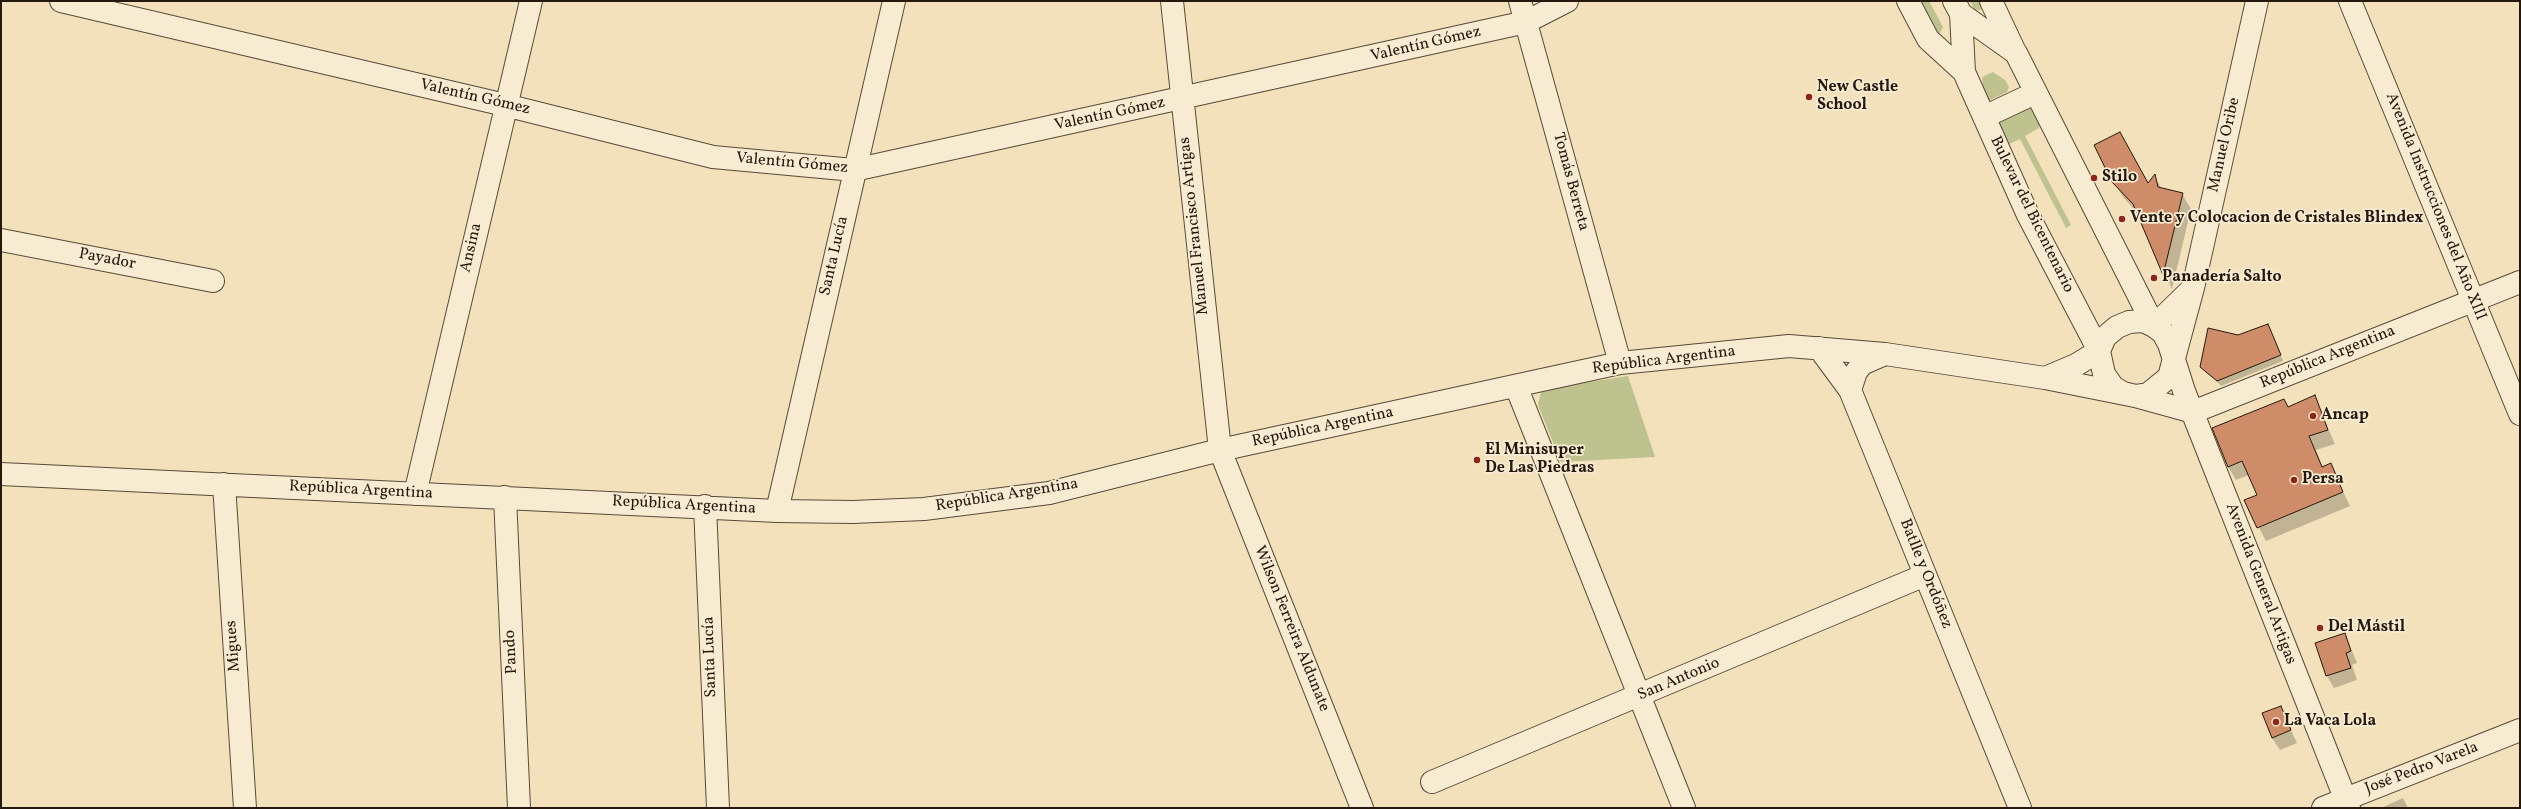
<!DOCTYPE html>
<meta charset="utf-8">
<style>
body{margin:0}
#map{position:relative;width:2521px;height:809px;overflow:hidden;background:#f2e1ba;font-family:Vollkorn,serif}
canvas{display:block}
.frame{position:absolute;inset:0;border:2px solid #25180d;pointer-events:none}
</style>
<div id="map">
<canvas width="2521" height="809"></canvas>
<div class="frame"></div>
</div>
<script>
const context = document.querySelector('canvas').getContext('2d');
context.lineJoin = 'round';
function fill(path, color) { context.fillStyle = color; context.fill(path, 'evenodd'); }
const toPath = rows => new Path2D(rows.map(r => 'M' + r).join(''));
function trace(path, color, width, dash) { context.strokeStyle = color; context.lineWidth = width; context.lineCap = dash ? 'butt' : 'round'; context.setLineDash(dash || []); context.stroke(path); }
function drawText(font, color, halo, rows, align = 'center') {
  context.font = font + ' Vollkorn,serif'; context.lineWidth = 3.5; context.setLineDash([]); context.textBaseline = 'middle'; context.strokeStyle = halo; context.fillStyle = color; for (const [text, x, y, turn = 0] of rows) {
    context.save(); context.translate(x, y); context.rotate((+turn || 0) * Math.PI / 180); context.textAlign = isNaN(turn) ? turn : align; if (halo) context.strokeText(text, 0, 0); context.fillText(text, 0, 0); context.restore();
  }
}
fill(toPath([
 [1918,1,1929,1,1943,27,1940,33,1937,34],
 [1970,1,1982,1,1984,9,1975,11],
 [1993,72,2005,80,2009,87,2007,92,1990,100,1986,99,1983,92,1982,77],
 [2031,105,2041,122,2039,128,2025,136,2071,225,2066,228,2020,139,2007,145,1996,120],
 [1628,376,1655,457,1561,462,1538,405,1541,392,1551,388]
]), '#bdc28e');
fill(toPath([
 [2154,176,2162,189,2182,194,2191,209,2172,289,2139,215,2123,197,2113,181,2148,184],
 [2271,331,2283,361,2221,386,2202,366,2239,336],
 [2314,397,2335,444,2316,450,2323,468,2330,465,2350,506,2266,541,2245,501,2258,495,2249,475,2236,480,2228,467,2284,400,2288,407],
 [2345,634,2357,663,2352,665,2357,680,2334,688,2327,676],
 [2280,707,2297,743,2280,750,2272,738],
 [2403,798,2408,808,2381,808]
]), '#0003');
const building = toPath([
 [2120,132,2148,183,2155,174,2158,187,2183,193,2163,275,2133,204,2112,182,2094,145,2120,132],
 [2268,324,2281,355,2217,381,2200,367,2208,328,2238,335,2268,324],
 [2315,395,2328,430,2309,436,2322,467,2331,463,2343,492,2257,528,2244,500,2257,495,2242,461,2228,467,2212,428,2284,399,2288,407,2315,395],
 [2345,633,2351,651,2346,653,2351,668,2326,676,2315,643,2345,633],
 [2281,706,2291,730,2272,738,2262,713,2281,706]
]);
fill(building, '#ce8d68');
trace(building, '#25180d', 1);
const minor = toPath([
 [61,1,505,105,713,157,854,170,1526,22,1567,1],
 [1172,1,1220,450,1362,808],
 [1520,1,1620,363],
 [1908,1,1928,39,1964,72],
 [1954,1,1961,14,2016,53,2154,326,2163,333,2169,344,2184,391,2349,808],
 [1991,1,2015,52],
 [2350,1,2520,414],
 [1961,14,1964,72,2028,215,2099,351,2104,374,2113,387,2123,393,2135,396,2148,394,2169,377,2193,288,2257,1],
 [1984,117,2035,93],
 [1,240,213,281],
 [2154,326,2192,289],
 [1819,348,1850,390],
 [1885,354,1862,364,1856,372,1850,390,2020,808],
 [2045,378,2076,365,2099,351,2105,337,2117,327,2129,322,2143,321,2154,326],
 [1516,386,1684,808],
 [1,474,777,511,853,512,924,509,1049,493,1220,450,1620,363,1789,346,1885,354,2045,378,2135,396,2193,412,2520,282],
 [224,484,245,808],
 [415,494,531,1],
 [505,497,519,808],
 [705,506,718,808],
 [777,511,894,1],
 [1432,782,1925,575],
 [2323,808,2520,730]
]);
trace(minor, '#584a38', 24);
trace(minor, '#f7ecd2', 22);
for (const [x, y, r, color] of [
 [1809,97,4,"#8f2418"],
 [2094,178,4,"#8f2418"],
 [2122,219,4,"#8f2418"],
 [2154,278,4,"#8f2418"],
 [2313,416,4,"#8f2418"],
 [1477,460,4,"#8f2418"],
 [2294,480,4,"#8f2418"],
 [2320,628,4,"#8f2418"],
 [2276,722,4,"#8f2418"]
]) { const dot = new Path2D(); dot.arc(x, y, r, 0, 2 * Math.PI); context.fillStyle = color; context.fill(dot); trace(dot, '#f7ecd2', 1.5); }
drawText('16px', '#25180d', '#f7ecd2', [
 ["Valentín Gómez",1426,45,-13],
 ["Valentín Gómez",475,98,13],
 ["Valentín Gómez",1110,115,-12],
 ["Manuel Oribe",2225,145,-77],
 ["Valentín Gómez",792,164,5],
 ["Tomás Berreta",1570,182,75],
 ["Avenida Instrucciones del Año XIII",2435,207,68],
 ["Bulevar del Bicentenario",2031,215,64],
 ["Manuel Francisco Artigas",1195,226,-96],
 ["Ansina",472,248,-77],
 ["Santa Lucía",835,256,-77],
 ["Payador",107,260,11],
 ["República Argentina",2328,358,-22],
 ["República Argentina",1664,361,-7],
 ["República Argentina",1323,428,-12],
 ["República Argentina",361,491,3],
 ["República Argentina",1007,496,-9],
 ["República Argentina",684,506,3],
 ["Batlle y Ordóñez",1925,574,68],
 ["Avenida General Artigas",2260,584,69],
 ["Wilson Ferreira Aldunate",1291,629,68],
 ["Migues",234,646,-94],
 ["Pando",512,652,-93],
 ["Santa Lucía",711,657,-92],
 ["San Antonio",1679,680,-23],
 ["José Pedro Varela",2422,769,-21]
]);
drawText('bold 16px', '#25180d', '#f7ecd2', [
 ["New Castle",1817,88],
 ["School",1817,106],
 ["Stilo",2102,178],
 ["Vente y Colocacion de Cristales Blindex",2130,219],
 ["Panadería Salto",2162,278],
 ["Ancap",2321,416],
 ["El Minisuper",1485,451],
 ["De Las Piedras",1485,469],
 ["Persa",2302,480],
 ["Del Mástil",2328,628],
 ["La Vaca Lola",2284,722]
], 'left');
</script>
